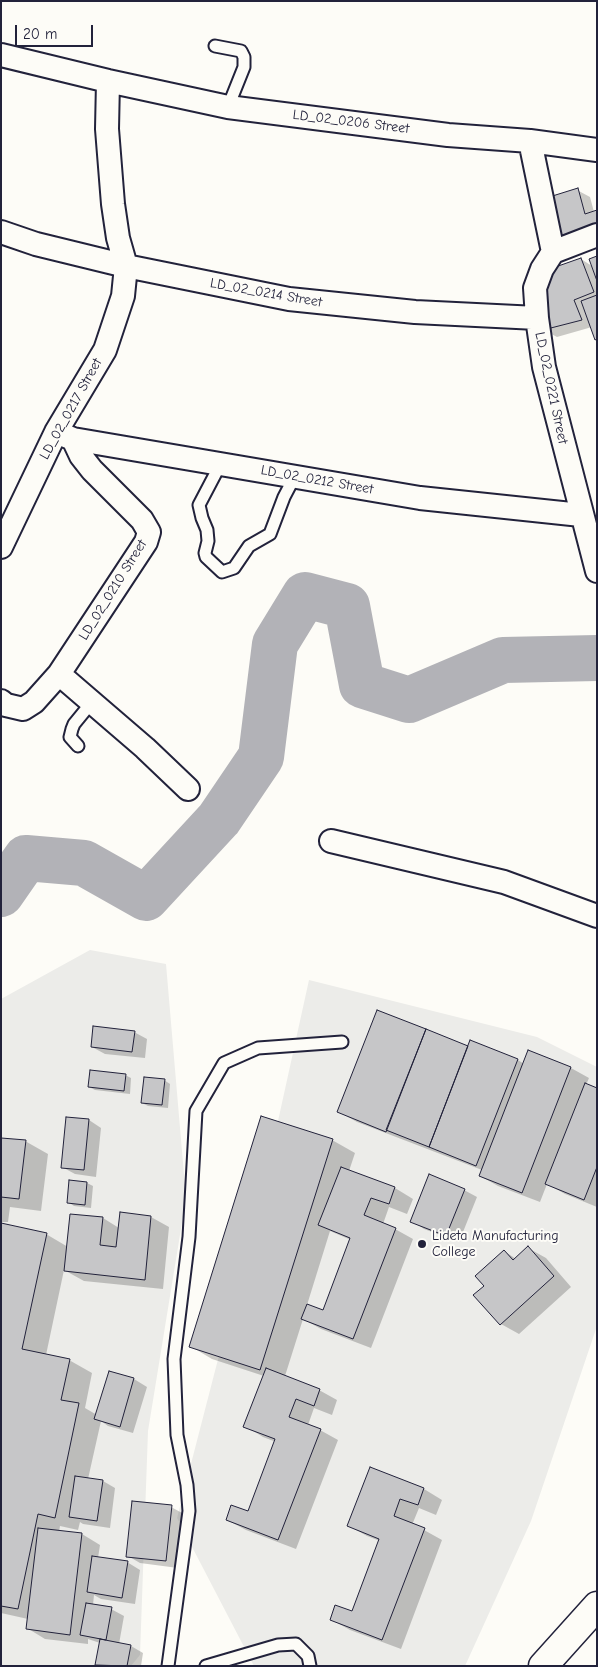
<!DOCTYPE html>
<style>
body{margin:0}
#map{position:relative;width:598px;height:1667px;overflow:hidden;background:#fdfcf7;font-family:"Comic Neue",sans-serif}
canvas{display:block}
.frame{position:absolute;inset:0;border:2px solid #22223b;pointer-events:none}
.scale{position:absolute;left:15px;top:25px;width:78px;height:22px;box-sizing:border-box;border:2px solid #22223b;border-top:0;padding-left:6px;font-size:15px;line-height:18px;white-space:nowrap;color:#22223b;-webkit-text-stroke:4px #fdfcf7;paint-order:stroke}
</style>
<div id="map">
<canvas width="598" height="1667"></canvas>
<div class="frame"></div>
<div class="scale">20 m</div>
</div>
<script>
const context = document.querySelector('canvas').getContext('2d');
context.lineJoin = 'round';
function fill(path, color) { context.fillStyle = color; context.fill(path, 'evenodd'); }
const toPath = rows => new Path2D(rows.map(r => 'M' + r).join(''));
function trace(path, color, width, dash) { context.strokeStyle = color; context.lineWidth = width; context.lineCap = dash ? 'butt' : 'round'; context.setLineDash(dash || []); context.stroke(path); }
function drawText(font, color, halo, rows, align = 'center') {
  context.font = font + ' "Comic Neue",sans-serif'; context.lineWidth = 4; context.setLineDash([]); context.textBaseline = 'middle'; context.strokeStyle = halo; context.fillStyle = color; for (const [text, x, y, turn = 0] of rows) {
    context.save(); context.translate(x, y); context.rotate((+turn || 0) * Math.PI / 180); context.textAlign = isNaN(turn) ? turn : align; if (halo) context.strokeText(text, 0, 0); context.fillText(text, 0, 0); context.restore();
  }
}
fill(toPath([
 [90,950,166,964,186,1198,148,1431,140,1655,131,1666,1,1666,1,999],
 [309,980,537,1037,597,1067,597,1326,531,1521,465,1666,254,1666,177,1518,269,1162]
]), '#ecece9');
fill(toPath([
 [577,190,590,197,594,212,572,247],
 [597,258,597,339,592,327,557,337,544,330,581,259,592,266],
 [134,1032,147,1039,145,1058,105,1054,92,1047],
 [469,1047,518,1060,524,1064,529,1051,571,1068,589,1078,586,1085,597,1089,597,1207,565,1194,547,1184,540,1202,498,1186,480,1176,482,1170,357,1122,339,1112],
 [125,1075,131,1078,130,1094,95,1090,89,1087],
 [164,1080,170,1084,168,1108,148,1106,142,1103],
 [89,1120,101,1128,96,1177,75,1174,62,1167],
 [1,1139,25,1141,48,1154,41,1211,10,1207,8,1222,1,1222],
 [332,1140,355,1153,349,1171,395,1188,413,1199,407,1214,389,1207,383,1224,395,1229,413,1239,371,1348,321,1329,303,1319,285,1376,319,1390,337,1400,332,1415,314,1408,308,1425,320,1430,338,1440,296,1549,246,1530,227,1520,249,1513,276,1442,263,1437,245,1426,264,1376,212,1359,190,1346],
 [330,1231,351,1240,324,1312,307,1305],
 [71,1181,87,1183,93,1186,91,1208,74,1206,68,1202],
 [464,1190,477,1197,459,1242,424,1229,412,1221],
 [72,1215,103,1218,119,1228,151,1217,169,1227,163,1289,84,1281,64,1270,46,1355,69,1360,92,1373,85,1408,97,1415,110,1372,134,1379,147,1387,133,1433,108,1426,101,1421,88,1479,103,1481,115,1488,110,1528,83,1524,80,1522,78,1530,60,1526,59,1532,82,1534,100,1545,98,1558,127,1562,140,1570,135,1604,101,1599,94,1595,93,1605,111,1609,124,1616,119,1644,131,1646,143,1653,141,1666,98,1666,96,1664,100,1643,88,1639,88,1644,45,1639,27,1628,28,1619,1,1613,1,1225,46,1234,68,1247],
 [528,1248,546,1258,571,1287,519,1334,501,1324,475,1295,485,1286,504,1251,516,1259],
 [371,1469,424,1489,442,1500,436,1515,419,1508,412,1525,424,1530,442,1540,401,1649,350,1630,332,1620,352,1612,380,1541,367,1536,349,1526],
 [171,1507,184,1514,178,1568,140,1563,128,1556]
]), '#0003');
trace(toPath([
 [1,894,26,858,84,863,146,898,219,819,261,757,275,644,305,595,347,606,362,685,409,700,503,660,597,658]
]), '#b2b2b7', 46);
const building = toPath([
 [578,188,585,214,597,210,597,229,558,240,546,198,578,188],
 [597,256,597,281,589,259,597,256],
 [581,258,594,292,574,300,582,320,543,330,544,271,581,258],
 [597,295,597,339,595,340,581,301,597,295],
 [377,1010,426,1029,386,1132,337,1112,377,1010],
 [93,1026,135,1031,132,1052,91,1047,93,1026],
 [426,1029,468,1046,429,1147,386,1130,426,1029],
 [470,1040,518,1059,476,1166,429,1147,470,1040],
 [528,1050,571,1067,522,1193,479,1176,528,1050],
 [90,1070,126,1074,124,1091,88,1087,90,1070],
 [144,1077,165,1079,162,1105,141,1103,144,1077],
 [585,1083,597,1088,597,1167,584,1200,545,1184,585,1083],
 [261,1116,333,1139,260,1370,189,1347,261,1116],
 [66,1117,89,1119,84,1170,61,1168,66,1117],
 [1,1138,26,1140,19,1199,1,1197,1,1138],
 [341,1167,395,1187,389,1204,371,1198,364,1215,396,1228,353,1339,301,1319,307,1304,323,1310,350,1238,318,1225,341,1167],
 [429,1174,465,1189,446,1236,410,1222,429,1174],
 [69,1180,87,1182,85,1205,67,1203,69,1180],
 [120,1212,151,1216,145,1280,64,1271,70,1214,103,1217,100,1245,116,1247,120,1212],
 [1,1223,47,1233,22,1349,70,1359,61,1400,79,1403,55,1518,38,1514,18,1609,1,1606,1,1223],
 [528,1246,554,1276,500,1325,473,1295,484,1286,475,1276,504,1250,513,1260,528,1246],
 [266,1368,320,1389,314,1406,296,1399,289,1417,321,1429,278,1540,226,1520,231,1505,248,1511,275,1439,243,1427,266,1368],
 [109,1371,134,1378,120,1427,94,1419,109,1371],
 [370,1467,424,1488,418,1505,400,1499,394,1516,425,1528,382,1640,330,1620,335,1605,352,1611,379,1539,347,1526,370,1467],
 [75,1476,103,1480,97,1521,69,1517,75,1476],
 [132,1501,172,1505,166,1561,126,1557,132,1501],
 [38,1528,82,1533,70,1635,26,1629,38,1528],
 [92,1556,128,1561,122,1598,87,1592,92,1556],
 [86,1603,112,1607,106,1640,80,1635,86,1603],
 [100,1639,131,1645,127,1666,95,1665,100,1639]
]);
fill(building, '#c6c6c8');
trace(building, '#22223b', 1);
const lane = toPath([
 [215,46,241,51,244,57,244,67,228,107],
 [220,465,199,505,202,518,207,530,208,541,205,553,206,557,222,572,234,568,249,546,270,534,284,497,295,476],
 [78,746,70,737,72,729,74,724,92,702],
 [168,1666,189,1511,187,1485,177,1435,174,1359,189,1237,196,1111,224,1063,258,1048,342,1042],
 [206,1666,278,1645,296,1644,308,1656,310,1666]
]);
const street = toPath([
 [1,55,108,81,228,107,448,135,530,141,597,150],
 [530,141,553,252],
 [1,232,36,244,126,266,289,299,415,312,537,318],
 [597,235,553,252,542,269,535,288,537,318,544,367,597,571],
 [56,432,73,439,420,498,581,515],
 [73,439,81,456,92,470,142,520,149,532,146,542,59,674,145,748,188,789],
 [1,547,56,432,105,350,123,296,126,266,118,238,113,204,107,129,108,81],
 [1,701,6,705,23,709,34,702,59,674],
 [331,841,504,882,597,916]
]);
const secondary = toPath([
 [543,1666,597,1606]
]);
trace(lane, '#22223b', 15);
trace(street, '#22223b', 26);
trace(secondary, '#22223b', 31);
trace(lane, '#fdfcf7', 11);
trace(street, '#fdfcf7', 22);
trace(secondary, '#fdfcf7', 28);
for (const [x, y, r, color] of [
 [422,1244,5,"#22223b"]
]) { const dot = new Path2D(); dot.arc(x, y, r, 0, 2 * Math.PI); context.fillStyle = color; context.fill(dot); trace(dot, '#fdfcf7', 2); }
drawText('14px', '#22223b', '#fdfcf7', [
 ["LD_02_0206 Street",351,122,7],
 ["LD_02_0214 Street",266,293,10],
 ["LD_02_0221 Street",551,388,78],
 ["LD_02_0217 Street",71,409,-61],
 ["LD_02_0212 Street",317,480,10],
 ["LD_02_0210 Street",113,590,-58]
]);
drawText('14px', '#22223b', '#fdfcf7', [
 ["Lideta Manufacturing",432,1236],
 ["College",432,1252]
], 'left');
</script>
